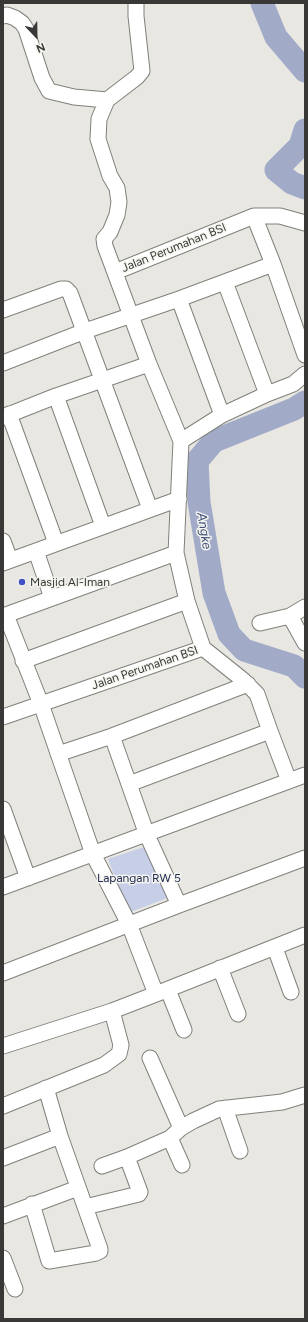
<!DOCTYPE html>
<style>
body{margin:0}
#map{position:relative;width:308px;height:1322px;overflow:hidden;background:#e8e7e2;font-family:Figtree,sans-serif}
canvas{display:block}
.frame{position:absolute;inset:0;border:4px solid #393836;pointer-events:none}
.north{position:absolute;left:16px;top:16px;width:40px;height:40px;-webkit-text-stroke:3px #f5f5ef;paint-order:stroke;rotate:158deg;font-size:11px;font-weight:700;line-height:16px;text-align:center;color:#393836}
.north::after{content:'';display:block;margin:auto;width:14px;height:18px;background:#393836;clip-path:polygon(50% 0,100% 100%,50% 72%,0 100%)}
</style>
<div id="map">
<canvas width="308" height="1322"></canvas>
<div class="frame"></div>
<div class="north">N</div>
</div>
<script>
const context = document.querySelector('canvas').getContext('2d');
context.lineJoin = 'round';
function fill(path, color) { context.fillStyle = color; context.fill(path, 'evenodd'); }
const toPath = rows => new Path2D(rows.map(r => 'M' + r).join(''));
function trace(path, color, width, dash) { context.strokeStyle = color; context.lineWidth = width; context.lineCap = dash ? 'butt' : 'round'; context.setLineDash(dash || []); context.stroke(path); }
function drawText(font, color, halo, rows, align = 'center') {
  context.font = font + ' Figtree,sans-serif'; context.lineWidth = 3; context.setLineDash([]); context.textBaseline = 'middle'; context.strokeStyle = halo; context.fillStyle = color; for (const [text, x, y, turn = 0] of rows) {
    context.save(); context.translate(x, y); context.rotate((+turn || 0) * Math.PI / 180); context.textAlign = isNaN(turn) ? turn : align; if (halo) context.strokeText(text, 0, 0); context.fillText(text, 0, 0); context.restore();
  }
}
fill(toPath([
 [150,845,170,897,128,913,108,859]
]), '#c6cee8');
trace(toPath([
 [262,3,276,37,305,71],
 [305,130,300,146,276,170,292,183,305,188],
 [305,402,294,409,214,441,197,461,199,502,214,593,229,634,244,650,294,666,305,677]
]), '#a1abc8', 23);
const minor = toPath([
 [136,3,136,16,142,71,137,77,107,100,99,119,98,139,110,176,117,188,119,202,117,215,110,232,104,239,105,246,149,364,181,441,176,553,187,601,203,648],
 [3,16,7,15,15,18,22,23,26,29,42,78,49,91,74,97,107,100],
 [254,216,273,264,305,355],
 [115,272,254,216,280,216,305,223],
 [225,282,267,394],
 [179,299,222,415],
 [3,310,61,289,66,289,70,293,150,509],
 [3,363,85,331,179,299,273,264],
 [56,396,103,526],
 [9,414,56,543],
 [3,417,56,396,149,364],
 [181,441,222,415,267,394,293,384,305,374],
 [3,541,10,560],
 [36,551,52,598],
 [3,563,179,499],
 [6,615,41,704,93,854,129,924,156,994,305,935],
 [3,616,176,553],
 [290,616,305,643],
 [260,623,290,616,305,607],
 [203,648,243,680,257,694,270,731,289,781],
 [23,661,187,601],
 [3,717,203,648],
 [112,736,147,835,179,905],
 [58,754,112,736,248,684],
 [129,784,270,731],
 [3,809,28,878],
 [3,887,305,775],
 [275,948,291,992],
 [220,968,238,1014],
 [3,973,179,905,305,858],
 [168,990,184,1030],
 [3,1046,112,1011,156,994],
 [150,1058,181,1128],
 [3,1106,104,1065,119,1054,121,1045,112,1011],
 [225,1108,240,1151],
 [170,1138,182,1165],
 [3,1158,60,1136],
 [102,1166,127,1157,170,1138,181,1128,193,1121,219,1109,282,1102,305,1095],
 [32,1204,49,1261,96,1253,100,1251,100,1249,60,1136,46,1088],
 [85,1207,139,1194,140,1192,127,1157],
 [3,1216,78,1188],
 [3,1258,15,1289]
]);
trace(minor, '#81807b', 17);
trace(minor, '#fff', 15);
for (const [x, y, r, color] of [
 [22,582,4,"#4052c6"]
]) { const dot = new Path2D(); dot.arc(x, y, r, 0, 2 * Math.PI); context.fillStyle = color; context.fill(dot); trace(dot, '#f5f5ef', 1.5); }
drawText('12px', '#393836', '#f5f5ef', [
 ["Jalan Perumahan BSI",174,248,-22],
 ["Jalan Perumahan BSI",145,668,-19]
]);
drawText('12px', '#393836', '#f5f5ef', [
 ["Masjid Al-Iman",30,582]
], 'left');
drawText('12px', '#222c54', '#f5f5ef', [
 ["Lapangan RW 5",139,878]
]);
drawText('italic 13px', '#424e7a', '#f5f5ef', [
 ["Angke",204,531,81]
]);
</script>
